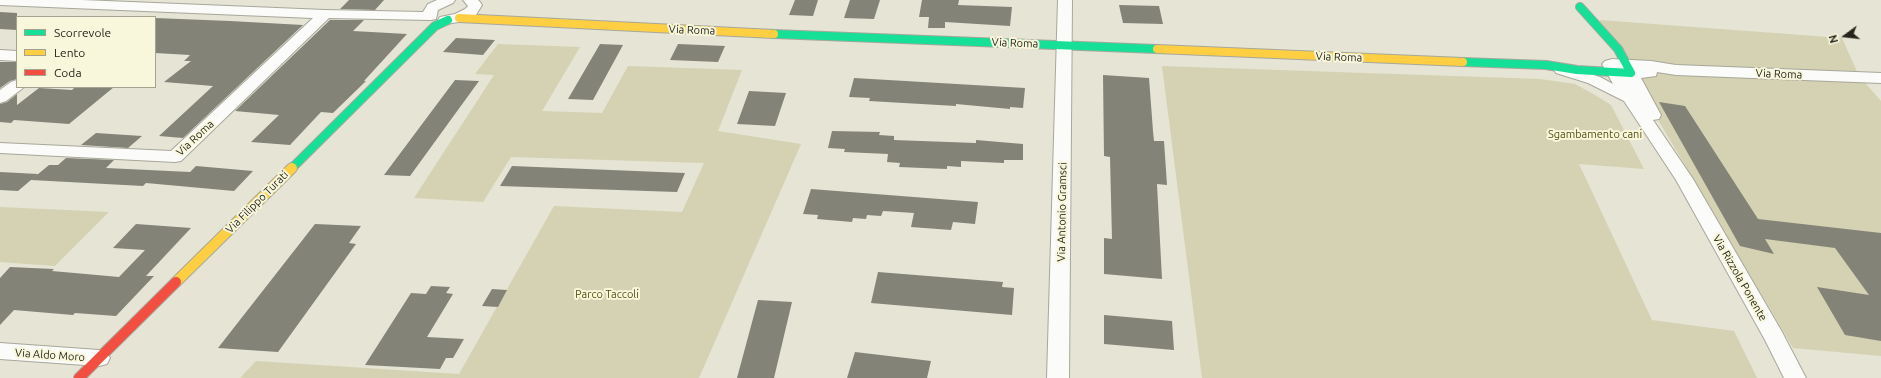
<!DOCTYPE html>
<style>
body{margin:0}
#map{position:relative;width:1881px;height:378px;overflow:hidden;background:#e5e4d5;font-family:Ubuntu,sans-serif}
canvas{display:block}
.legend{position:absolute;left:16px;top:16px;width:140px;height:72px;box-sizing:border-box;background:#f8f7dc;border:1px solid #a4a38f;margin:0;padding:5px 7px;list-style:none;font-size:12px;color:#25251b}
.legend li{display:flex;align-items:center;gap:8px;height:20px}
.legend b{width:20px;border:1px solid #a4a38f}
.north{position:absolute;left:1825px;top:16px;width:40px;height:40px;-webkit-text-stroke:3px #f8f7dc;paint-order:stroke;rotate:255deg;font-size:11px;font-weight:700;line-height:16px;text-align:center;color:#25251b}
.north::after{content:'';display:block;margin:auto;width:14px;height:18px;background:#25251b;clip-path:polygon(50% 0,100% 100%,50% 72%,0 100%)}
</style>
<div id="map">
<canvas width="1881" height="378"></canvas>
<ul class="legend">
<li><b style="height:5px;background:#16e098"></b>Scorrevole</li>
<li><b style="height:5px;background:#ffcf43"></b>Lento</li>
<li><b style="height:5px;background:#f24e42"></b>Coda</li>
</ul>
<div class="north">N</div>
</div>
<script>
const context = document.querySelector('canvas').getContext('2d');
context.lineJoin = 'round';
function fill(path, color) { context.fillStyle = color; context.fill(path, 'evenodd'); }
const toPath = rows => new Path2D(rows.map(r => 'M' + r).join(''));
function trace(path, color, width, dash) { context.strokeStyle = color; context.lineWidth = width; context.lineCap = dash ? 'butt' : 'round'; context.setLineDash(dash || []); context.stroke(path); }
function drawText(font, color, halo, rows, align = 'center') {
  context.font = font + ' Ubuntu,sans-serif'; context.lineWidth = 4; context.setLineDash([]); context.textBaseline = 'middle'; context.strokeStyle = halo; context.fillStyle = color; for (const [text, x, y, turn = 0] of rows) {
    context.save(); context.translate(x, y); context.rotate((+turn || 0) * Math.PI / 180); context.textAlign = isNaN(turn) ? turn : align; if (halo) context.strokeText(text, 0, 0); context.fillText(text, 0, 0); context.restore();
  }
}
fill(toPath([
 [1599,20,1842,38,1859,76,1881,101,1881,356,1793,348],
 [498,44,580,47,542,111,602,113,628,66,742,70,718,131,801,144,699,378,240,378,256,361,459,374,554,206,682,212,704,163,511,157,483,202,414,198,494,75,475,74],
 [1162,66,1540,79,1575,84,1595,95,1611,105,1644,169,1579,164,1652,320,1734,331,1757,378,1202,378],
 [0,207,109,212,55,266,0,262]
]), '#d4d2b2');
fill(toPath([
 [349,0,384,0,375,10,340,9],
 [795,0,818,0,813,16,789,15],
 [850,0,880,0,874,19,844,18],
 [922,0,959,0,958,5,1012,7,1010,26,945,22,945,28,928,28,929,17,919,17],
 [1119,5,1159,6,1163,24,1123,23],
 [0,12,17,13,17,30,0,29],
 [155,18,230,21,303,25,183,138,159,136,213,86,164,82,191,61,184,61,190,55,155,53],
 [330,20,364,20,353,31,407,34,364,81,366,81,333,113,321,112,290,145,251,142,279,115,235,111],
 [456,38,495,40,483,55,443,52],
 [600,44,623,45,593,100,568,99],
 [678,44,725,46,718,62,670,60],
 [0,62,17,62,17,79,10,81,0,88],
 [1103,75,1149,78,1153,131,1154,141,1164,141,1167,185,1157,184,1162,279,1104,274,1104,238,1112,239,1110,157,1104,156],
 [854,78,1025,88,1023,108,1010,107,1010,109,956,104,956,106,869,101,870,98,849,97],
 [455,80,479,81,410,176,384,175],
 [75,87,114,87,69,124,14,120,11,123,0,122,0,104,7,102,17,94,17,105,39,88,72,90],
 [749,91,786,93,775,126,737,124],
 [1659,102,1685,106,1758,219,1881,233,1881,341,1845,335,1817,287,1869,295,1835,248,1765,239,1774,254,1740,246],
 [832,131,880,132,879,135,894,136,894,140,976,143,976,140,1023,144,1023,160,1004,160,1004,163,961,161,961,167,947,166,947,169,899,167,900,163,887,162,888,154,844,152,845,149,828,148],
 [96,133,142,136,128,148,81,145],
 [66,158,114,160,106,168,190,172,196,166,253,171,234,191,146,183,143,186,31,180,49,165,58,165],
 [512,166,685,173,677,192,500,186],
 [0,172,38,174,18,191,0,190],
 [811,189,978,202,975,224,953,222,951,230,911,227,914,213,883,211,881,216,867,215,866,219,853,218,852,222,817,219,818,215,803,214],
 [136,224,191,228,146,276,154,276,116,316,75,313,73,315,14,310,0,325,0,278,10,267,54,269,52,271,119,277,145,250,113,248],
 [315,224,361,226,349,243,356,244,278,352,218,348],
 [878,272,1003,282,1002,287,1014,288,1012,315,871,303],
 [431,286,450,287,446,293,453,294,427,337,464,339,453,358,446,358,440,369,365,365,411,293,426,294],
 [492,289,507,290,498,307,482,306],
 [758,300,792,302,774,378,737,378],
 [1104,315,1172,321,1174,350,1104,344],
 [855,352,931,361,927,378,847,378]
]), '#848378');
const street = toPath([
 [0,0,82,0,325,10,423,12,428,4,437,0,455,0,453,3,438,10,436,19,431,20,329,18,181,161,175,162,0,153,0,143,171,151,313,18,0,5,0,0],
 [463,0,478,0,480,2,482,5,476,15,459,22,445,24,440,23,438,20,440,17,455,14,465,9,468,6,463,0],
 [1058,0,1072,0,1069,378,1047,378,1058,0],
 [0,50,17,51,17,61,0,60,0,50],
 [1612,59,1651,61,1676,65,1881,73,1881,83,1676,75,1657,72,1656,76,1641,78,1661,115,1659,119,1653,120,1693,179,1782,332,1806,378,1784,378,1765,340,1676,180,1624,101,1588,83,1556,73,1554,70,1556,67,1562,65,1600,77,1613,84,1602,64,1605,61,1612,59],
 [1621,69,1627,69,1624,74,1621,69],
 [17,80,17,87,24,87,23,88,6,101,0,103,0,90,11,82,17,80],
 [0,343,99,350,107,352,110,358,107,364,99,366,0,359,0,343]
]);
const fast = toPath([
 [1580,7,1618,49,1631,73],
 [774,34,1157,49],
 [1463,62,1546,65,1577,70,1631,73],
 [292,168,435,26,448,20]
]);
const slowFar1 = toPath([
 [459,18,774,34],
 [1157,49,1463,62],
 [291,169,292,168]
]);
const slow = toPath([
 [176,282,292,168]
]);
const jam = toPath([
 [79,378,176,282]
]);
trace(street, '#a7a79b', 2);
trace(fast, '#a7a79b', 10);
trace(slowFar1, '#a7a79b', 10);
trace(slow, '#a7a79b', 12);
trace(jam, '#a7a79b', 12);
fill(street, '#fbfbf9');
trace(fast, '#16e098', 8);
trace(slowFar1, '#ffcf43', 8);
trace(slow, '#ffcf43', 10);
trace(jam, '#f24e42', 10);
drawText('11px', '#25251b', '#f8f7dc', [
 ["Via Roma",692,30,2],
 ["Via Roma",1015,43,2],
 ["Via Roma",1339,57,2],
 ["Via Roma",1779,74,2],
 ["Via Roma",195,138,-43],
 ["Via Filippo Turati",257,202,-45],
 ["Via Antonio Gramsci",1062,212,-89],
 ["Via Rizzola Ponente",1740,278,60],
 ["Via Aldo Moro",50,355,4]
]);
drawText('11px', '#544f12', '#f8f7dc', [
 ["Sgambamento cani",1595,134],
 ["Parco Taccoli",607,294]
]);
</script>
